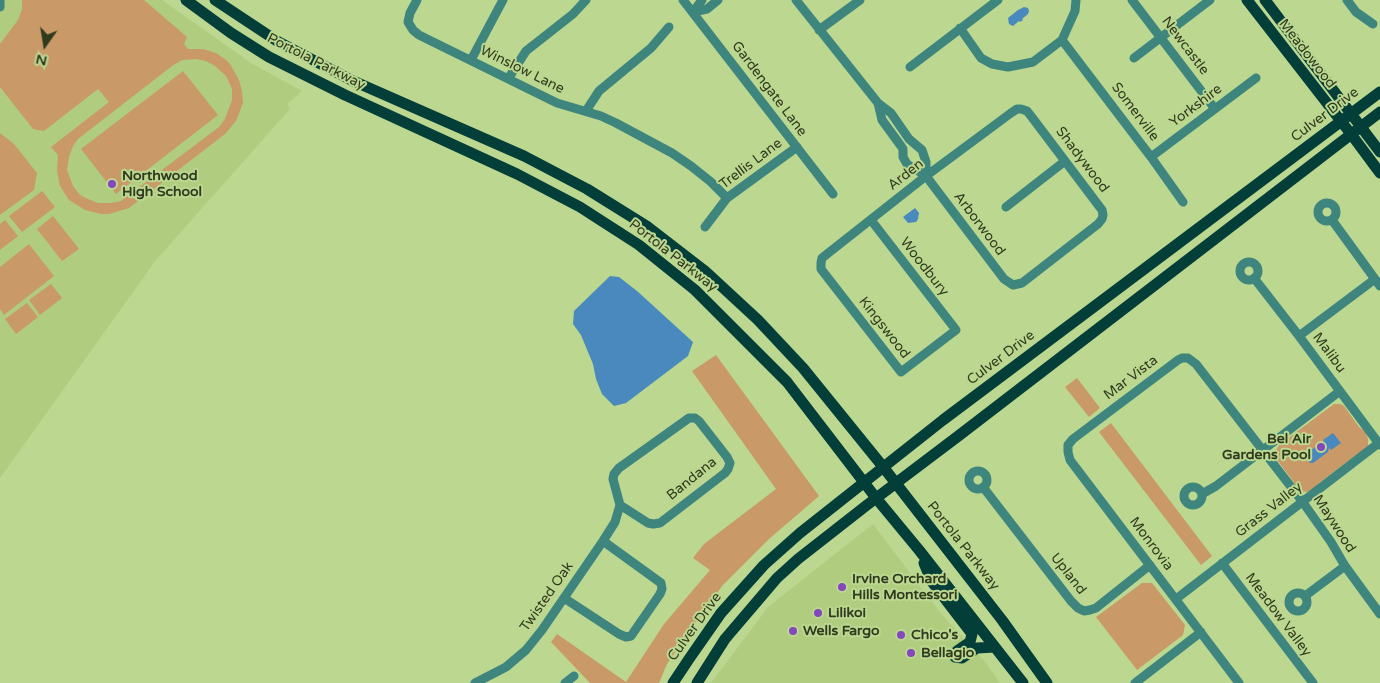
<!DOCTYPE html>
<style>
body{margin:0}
#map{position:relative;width:1380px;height:683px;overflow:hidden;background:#bbd790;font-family:"Varela Round",sans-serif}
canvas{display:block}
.north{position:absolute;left:20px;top:20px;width:50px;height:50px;-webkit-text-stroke:4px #bbd790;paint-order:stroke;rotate:193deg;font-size:14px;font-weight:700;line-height:20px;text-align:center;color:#303b1e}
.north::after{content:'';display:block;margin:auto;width:18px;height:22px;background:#303b1e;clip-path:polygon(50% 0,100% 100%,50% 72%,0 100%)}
</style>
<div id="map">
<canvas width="1380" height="683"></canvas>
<div class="north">N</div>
</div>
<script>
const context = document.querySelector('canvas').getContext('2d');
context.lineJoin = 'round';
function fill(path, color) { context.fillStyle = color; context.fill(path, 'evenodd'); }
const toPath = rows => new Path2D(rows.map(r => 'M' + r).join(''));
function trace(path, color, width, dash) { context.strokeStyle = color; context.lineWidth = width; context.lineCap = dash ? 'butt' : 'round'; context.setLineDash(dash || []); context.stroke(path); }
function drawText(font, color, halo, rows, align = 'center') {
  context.font = font + ' "Varela Round",sans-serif'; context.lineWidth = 4; context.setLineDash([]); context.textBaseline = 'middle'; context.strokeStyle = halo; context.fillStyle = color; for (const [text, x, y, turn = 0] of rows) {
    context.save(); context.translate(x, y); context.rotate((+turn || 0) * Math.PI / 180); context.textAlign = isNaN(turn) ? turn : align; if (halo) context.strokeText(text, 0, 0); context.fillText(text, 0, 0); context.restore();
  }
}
fill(toPath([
 [0,0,162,0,251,63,302,91,287,104,290,109,156,260,0,478],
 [873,524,928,597,945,618,986,663,1000,683,711,683,768,607]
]), '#b0cd7f');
fill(toPath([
 [22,0,144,0,187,37,184,44,188,49,203,49,216,53,225,59,230,64,239,80,242,91,243,103,236,121,225,134,129,208,109,214,101,214,85,210,69,200,60,186,57,171,58,155,51,147,109,102,98,89,44,131,33,129,0,87,0,44,18,20,22,9],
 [196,59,206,61,215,66,226,76,232,89,232,100,225,119,219,127,121,201,111,203,98,203,88,199,80,195,73,186,67,170,69,157,73,146,78,139,172,66,182,60],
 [183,71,218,115,116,194,81,149],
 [0,133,14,144,37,173,34,190,0,215],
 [42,191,55,207,22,232,9,216],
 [53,216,79,249,62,261,37,229],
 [5,220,18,236,0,250,0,224],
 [29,244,54,276,4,315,0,309,0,267],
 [51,284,62,298,40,315,29,300],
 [27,303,38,317,16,334,5,319],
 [716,355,819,496,769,539,722,586,667,664,659,683,590,683,551,642,557,634,626,682,664,624,710,570,693,558,704,544,776,489,692,371],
 [1077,378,1100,408,1089,417,1065,387],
 [1334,404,1340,404,1344,406,1359,427,1366,432,1368,439,1368,446,1361,453,1356,455,1319,483,1312,490,1307,492,1301,491,1297,489,1293,481,1277,460,1275,453,1279,445],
 [1111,423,1212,556,1201,565,1099,432],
 [1142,583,1152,583,1185,625,1183,635,1137,670,1096,617]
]), '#c99968');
fill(toPath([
 [1024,7,1028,8,1029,11,1028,14,1022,19,1023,20,1020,22,1019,21,1013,26,1009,24,1008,18,1018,10],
 [915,208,919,213,918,219,916,222,908,223,903,217],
 [610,276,619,277,637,291,693,342,688,356,626,403,614,406,602,394,596,379,593,364,581,335,573,324,574,311],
 [1333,433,1341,443,1331,450,1329,448,1328,452,1313,463,1310,463,1306,457,1306,454,1322,442,1324,443,1323,440]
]), '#4989bd');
trace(toPath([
 [417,0,410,13,408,22,413,30,419,35,557,103,601,116,616,123,672,153,691,166,711,182,727,198],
 [683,0,833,194],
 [796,0,878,103,891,113,909,139,922,150,926,162,926,176],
 [1132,0,1215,109],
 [1347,0,1356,12,1373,24],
 [0,7,0,0],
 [693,12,707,9,718,0],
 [693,12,702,0],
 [960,28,981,58,992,64,1008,67,1033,62,1062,40,1075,11,1076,0],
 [819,30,860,0],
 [1062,40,1151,157,1183,202],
 [1134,58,1210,0],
 [471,60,503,0],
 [910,67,998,0],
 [508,79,526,51,573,14,586,0],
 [586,111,599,91,651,48,669,27],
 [1151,157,1256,78],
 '1318 212a9 9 0 1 1 18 0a9 9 0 1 1-18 0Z',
 [1006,207,1065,161],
 [871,220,956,330,901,372,821,269,821,263,822,258,926,176,1011,113,1017,109,1021,109,1027,111,1031,116,1102,210,1103,215,1102,219,1098,224,1022,283,1013,285,1004,279,926,176,907,164,903,157,903,149,901,146,882,120,878,103],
 [1332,220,1380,286],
 [705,227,727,198,797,147],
 '1240 271a9 9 0 1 1 18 0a9 9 0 1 1-18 0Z',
 [1254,278,1299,336,1380,445],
 [1299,336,1375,279],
 [689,418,695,418,699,421,727,457,730,463,728,469,725,473,660,523,653,524,648,523,620,505,613,479,614,474,619,468,689,418],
 '969 480a9 9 0 1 1 18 0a9 9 0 1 1-18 0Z',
 [983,487,1071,601,1078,608,1084,611,1090,610,1096,608,1150,565],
 '1184 496a9 9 0 1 1 18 0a9 9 0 1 1-18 0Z',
 [1202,494,1216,486,1340,391],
 [1222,563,1313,683],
 '1289 602a9 9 0 1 1 18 0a9 9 0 1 1-18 0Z',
 [1305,596,1345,566],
 [564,598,619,634,626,637,631,636,660,594,662,589,661,583,603,541],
 [1176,599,1380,442],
 [475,683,506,667,526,650,542,630,603,541,615,522,620,505],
 [565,683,574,676],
 [1135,683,1201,632],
 [1239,683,1070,460,1068,452,1068,445,1073,439,1178,360,1182,358,1188,358,1196,364,1302,501,1331,542,1345,566,1380,614]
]), '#3d857d', 9);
trace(toPath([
 [186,0,231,33,269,57,345,95,517,174,580,207,639,245,695,290,787,382,876,498,919,550,1023,683],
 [215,0,277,41,351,80,524,156,587,189,648,227,705,271,758,320,803,368,884,468,1002,620,1047,683],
 [1247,0,1351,134,1380,173],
 [1265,0,1380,152],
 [924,563,932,582,972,634,970,642,957,651,955,657,962,658,977,648,995,647],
 [673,683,689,659,721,613,764,565,800,533,943,420,1380,92],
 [697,683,725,639,777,578,798,559,867,505,957,437,1380,112]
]), '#033e39', 11);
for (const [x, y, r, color] of [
 [112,184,5,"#8547bc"],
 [1321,447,5,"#8547bc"],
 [842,587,5,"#8547bc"],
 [818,613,5,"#8547bc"],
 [793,631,5,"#8547bc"],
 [901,635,5,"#8547bc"],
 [911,653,5,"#8547bc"]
]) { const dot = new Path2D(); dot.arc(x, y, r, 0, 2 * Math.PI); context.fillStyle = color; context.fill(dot); trace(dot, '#bbd790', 2); }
drawText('14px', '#303b1e', '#bbd790', [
 ["Newcastle",1185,46,53],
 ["Meadowood",1307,54,52],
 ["Portola Parkway",316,62,27],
 ["Winslow Lane",522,70,26],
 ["Gardengate Lane",769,89,53],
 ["Yorkshire",1196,106,-37],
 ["Somerville",1135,112,53],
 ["Culver Drive",1325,115,-37],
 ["Shadywood",1082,160,53],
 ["Trellis Lane",751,164,-37],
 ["Arden",906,175,-38],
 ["Arborwood",979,224,53],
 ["Portola Parkway",673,256,38],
 ["Woodbury",924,267,52],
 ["Kingswood",884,328,52],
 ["Malibu",1329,353,54],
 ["Culver Drive",1001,358,-37],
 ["Mar Vista",1131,378,-37],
 ["Bandana",692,479,-39],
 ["Grass Valley",1269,510,-38],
 ["Maywood",1334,524,57],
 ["Monrovia",1151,544,53],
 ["Portola Parkway",963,546,52],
 ["Upland",1068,574,52],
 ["Twisted Oak",547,597,-55],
 ["Meadow Valley",1278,615,53],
 ["Culver Drive",695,627,-54]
]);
drawText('bold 14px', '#303b1e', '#bbd790', [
 ["Northwood",122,176],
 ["High School",122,192],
 ["Bel Air",1311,439,"right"],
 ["Gardens Pool",1311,455,"right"],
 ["Irvine Orchard",852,579],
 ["Hills Montessori",852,595],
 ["Lilikoi",828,613],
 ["Wells Fargo",803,631],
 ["Chico's",911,635],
 ["Bellagio",921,653]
], 'left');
</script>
